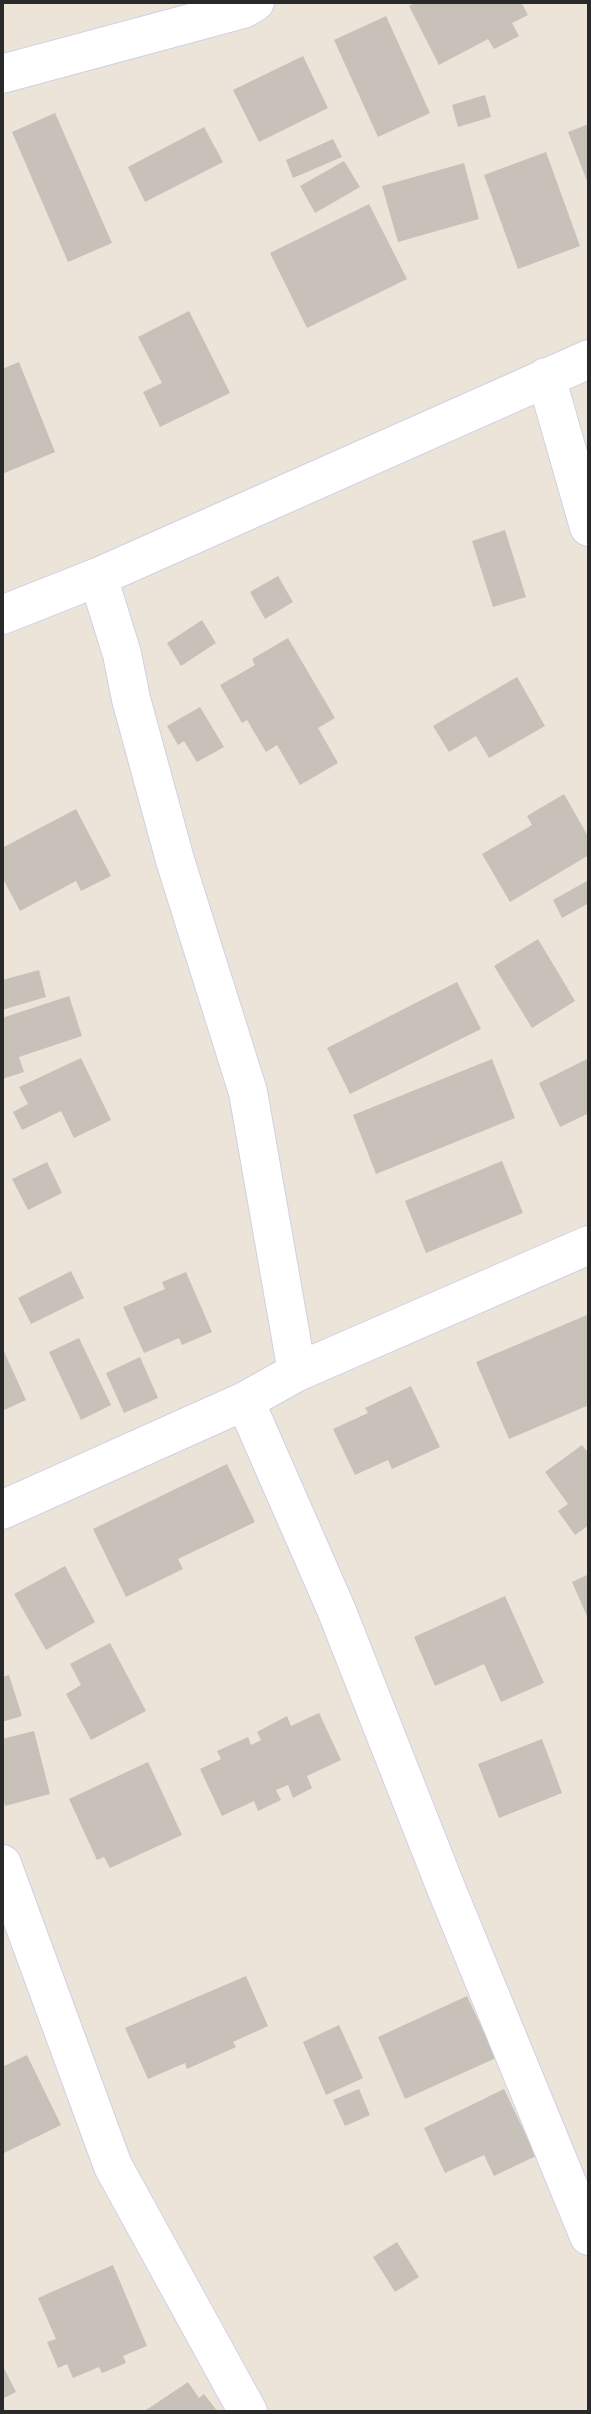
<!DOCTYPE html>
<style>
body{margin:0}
#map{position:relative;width:591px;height:2414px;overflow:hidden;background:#ece4d9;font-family:Karla,sans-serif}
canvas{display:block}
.frame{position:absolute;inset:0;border:4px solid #292929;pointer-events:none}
</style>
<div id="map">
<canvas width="591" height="2414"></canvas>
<div class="frame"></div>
</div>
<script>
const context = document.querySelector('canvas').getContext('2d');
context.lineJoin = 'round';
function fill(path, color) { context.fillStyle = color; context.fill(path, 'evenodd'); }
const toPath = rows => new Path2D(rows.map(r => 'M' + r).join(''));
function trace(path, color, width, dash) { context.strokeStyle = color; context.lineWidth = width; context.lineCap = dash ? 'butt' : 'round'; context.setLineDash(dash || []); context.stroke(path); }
fill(toPath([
 [417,2,521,2,528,15,512,23,519,36,494,49,488,39,439,65,409,6],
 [386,16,430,113,378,137,334,40],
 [303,56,328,108,259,142,233,90],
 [485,95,491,117,458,127,452,105],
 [55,113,112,243,68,262,12,132],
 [589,124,589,186,568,132],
 [204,127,223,162,145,202,128,167],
 [333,139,342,157,293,178,286,160],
 [546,152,580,246,518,269,484,175],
 [344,161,360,187,315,213,300,186],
 [464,163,479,219,398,242,382,186],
 [369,204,407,279,307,328,270,253],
 [189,311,230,393,160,427,143,392,162,383,138,337],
 [19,362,55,452,2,474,2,369],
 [505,530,526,597,493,607,472,541],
 [278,576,293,602,265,619,250,592],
 [202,620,216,643,181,666,167,643],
 [288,638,335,718,318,728,338,763,300,785,277,745,266,752,247,720,242,723,220,685,255,665,252,659],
 [517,677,545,726,489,758,476,736,449,752,433,726],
 [200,707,224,747,197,762,184,741,178,745,167,726],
 [564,794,589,838,589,855,510,902,482,854,532,825,527,816],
 [76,809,111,876,81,891,76,881,20,911,2,877,2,848],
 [587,881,589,903,562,918,553,900],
 [538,939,575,1001,532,1028,494,966],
 [39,970,46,997,2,1010,2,980],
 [457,982,481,1029,350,1094,327,1048],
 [69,996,82,1036,19,1057,24,1072,2,1079,2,1018],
 [81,1058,111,1120,74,1138,61,1111,22,1130,13,1112,28,1104,19,1087],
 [589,1058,589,1113,560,1127,539,1083],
 [492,1059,515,1118,376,1174,353,1115],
 [502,1161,523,1213,426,1253,405,1201],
 [47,1162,62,1193,28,1210,12,1179],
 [71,1271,84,1298,31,1324,18,1298],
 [186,1272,212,1332,182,1345,179,1338,144,1353,123,1307,165,1289,162,1282],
 [587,1315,589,1405,509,1439,476,1362],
 [79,1338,111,1405,81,1420,49,1352],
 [2,1347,26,1400,2,1411],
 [140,1357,158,1398,124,1413,106,1373],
 [411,1386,440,1447,392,1469,388,1460,355,1475,333,1429,368,1413,365,1408],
 [582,1445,589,1454,589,1525,575,1535,558,1511,568,1504,545,1472],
 [227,1464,255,1522,178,1559,183,1569,126,1597,93,1529],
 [65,1566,95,1622,46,1650,14,1594],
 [589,1574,589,1621,572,1582],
 [505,1596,544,1683,501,1702,484,1664,435,1686,414,1637],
 [110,1643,146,1711,91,1740,66,1694,81,1685,70,1664],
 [9,1675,22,1716,2,1722,2,1677],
 [319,1713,341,1760,307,1776,312,1788,293,1798,288,1785,276,1790,281,1800,258,1811,254,1801,222,1816,200,1769,221,1759,217,1751,248,1737,251,1745,261,1740,257,1732,287,1716,291,1726],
 [34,1731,50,1794,5,1806,2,1793,2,1739],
 [542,1739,562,1793,499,1818,478,1764],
 [148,1762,182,1835,110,1868,104,1857,97,1860,69,1799],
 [246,1976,268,2026,233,2042,236,2047,187,2069,185,2063,148,2079,125,2028],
 [467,1996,496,2058,405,2099,378,2037],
 [339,2025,363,2078,326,2095,303,2042],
 [27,2055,61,2125,2,2154,2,2067],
 [359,2089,370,2115,345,2126,333,2100],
 [504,2089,536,2156,494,2176,484,2155,445,2173,424,2128],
 [397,2242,419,2277,395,2292,373,2257],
 [113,2265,147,2346,123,2356,126,2363,102,2373,99,2367,73,2378,67,2364,58,2368,47,2342,56,2339,38,2298],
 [2,2364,16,2392,2,2399],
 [188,2382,199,2398,204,2394,218,2412,143,2412]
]), '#c7c1b9');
const minor = toPath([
 [2,74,243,9,255,2],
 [546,377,589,527],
 [98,577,122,654,131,699,175,860,248,1092,297,1372],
 [2,615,98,577,589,359],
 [245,1401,336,1609,446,1888,589,2236],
 [2,1510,245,1401,297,1372,589,1245],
 [2,1864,113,2166,248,2412]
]);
trace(minor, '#ced1e3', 40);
trace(minor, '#fff', 38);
</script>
